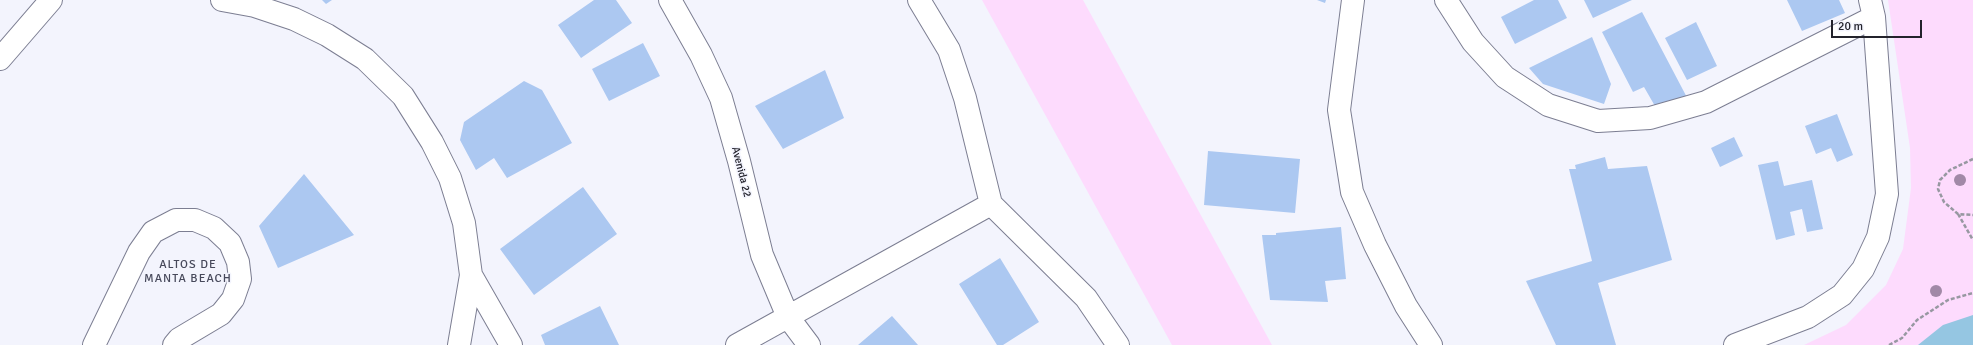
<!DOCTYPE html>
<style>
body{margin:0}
#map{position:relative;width:1973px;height:345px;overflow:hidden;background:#f3f4fd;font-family:Signika,sans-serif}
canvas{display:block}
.scale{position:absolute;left:1831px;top:20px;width:91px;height:18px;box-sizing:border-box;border:2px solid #23232c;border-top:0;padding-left:5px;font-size:12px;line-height:14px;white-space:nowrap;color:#23232c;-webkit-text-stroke:3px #f3f4fd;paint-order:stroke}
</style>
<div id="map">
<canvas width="1973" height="345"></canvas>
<div class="scale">20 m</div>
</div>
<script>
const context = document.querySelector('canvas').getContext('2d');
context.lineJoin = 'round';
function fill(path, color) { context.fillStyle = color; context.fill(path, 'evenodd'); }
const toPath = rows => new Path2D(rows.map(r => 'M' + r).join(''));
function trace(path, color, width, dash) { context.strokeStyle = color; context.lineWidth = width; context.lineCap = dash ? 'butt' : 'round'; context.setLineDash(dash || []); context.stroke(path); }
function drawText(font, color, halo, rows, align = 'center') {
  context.font = font + ' Signika,sans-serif'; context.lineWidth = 3; context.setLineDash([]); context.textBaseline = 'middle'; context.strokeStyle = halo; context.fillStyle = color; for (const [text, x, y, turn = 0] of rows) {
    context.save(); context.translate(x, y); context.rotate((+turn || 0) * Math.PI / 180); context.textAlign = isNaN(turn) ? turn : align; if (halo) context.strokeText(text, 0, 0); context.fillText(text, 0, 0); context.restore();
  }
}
fill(toPath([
 [982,0,1083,0,1272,345,1172,345],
 [1888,0,1973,0,1973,345,1804,345,1846,325,1886,285,1903,249,1911,188,1910,148]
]), '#fddbfd');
fill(toPath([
 [1973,315,1973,345,1918,345,1943,325]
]), '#95c6e2');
fill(toPath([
 [322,0,332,0,326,4],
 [594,0,616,0,632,23,581,58,558,25],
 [1317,0,1326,0,1325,3],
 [1534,0,1558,0,1567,18,1515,44,1501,17],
 [1584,0,1632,0,1593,18],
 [1787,0,1839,0,1845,13,1802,31],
 [1642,12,1692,107,1663,120,1644,87,1633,92,1602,32],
 [1696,22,1717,66,1687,80,1665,38],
 [1592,37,1611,84,1604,104,1543,84,1529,68],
 [643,43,660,76,609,101,592,69],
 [825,70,844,118,783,149,755,106],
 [524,81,542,90,572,143,507,178,494,158,476,170,460,140,464,122],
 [1837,114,1853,155,1837,162,1831,148,1816,154,1805,126],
 [1734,137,1743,156,1720,167,1711,148],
 [1208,151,1300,159,1295,213,1204,205],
 [1605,157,1608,169,1647,166,1672,260,1598,283,1616,345,1556,345,1526,281,1592,261,1569,169,1576,169,1575,165],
 [1778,161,1784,186,1812,180,1823,229,1807,232,1802,209,1790,212,1795,235,1776,240,1758,165],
 [304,174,354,235,278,268,259,226],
 [583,187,617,234,534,295,500,249],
 [1341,227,1346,279,1325,281,1328,302,1270,300,1262,235,1276,235,1276,233],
 [1000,258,1039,322,1003,345,997,345,959,284],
 [600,306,619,345,545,345,541,335],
 [892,316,918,345,858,345]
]), '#acc8f1');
const street = toPath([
 [222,0,255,6,294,19,327,35,365,59,403,96,432,142,450,178,464,223,471,275,459,345],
 [670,0,701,55,721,98,739,161,762,255,788,317,809,345],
 [919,0,949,50,965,98,991,204,1086,298,1118,345],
 [1353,0,1339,110,1352,192,1375,245,1406,306,1431,345],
 [1446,0,1473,42,1505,77,1548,105,1598,121,1650,118,1706,102,1874,17],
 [0,59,51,0],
 [471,275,511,345],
 [94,345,139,252,153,232,176,220,195,220,214,228,230,243,238,262,240,279,233,299,221,314,179,339,174,345],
 [737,345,991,204],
 [1735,345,1808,317,1842,295,1863,269,1878,237,1887,194,1874,17,1870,0]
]);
trace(street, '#7c7e92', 24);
trace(toPath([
 [1973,159,1950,170,1940,180,1938,189,1944,202,1958,214,1973,215],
 [1958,214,1973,240],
 [1889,345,1902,338,1917,320,1948,300,1973,293]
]), '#9798a1', 2.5, [4, 2]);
trace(street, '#fff', 22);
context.fillStyle = '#a189a7';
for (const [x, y] of [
 [1960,180],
 [1936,291]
]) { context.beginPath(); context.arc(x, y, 6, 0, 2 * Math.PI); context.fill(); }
drawText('11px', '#23232c', '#f3f4fd', [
 ["Avenida 22",741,172,76]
]);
context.letterSpacing = '1px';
drawText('12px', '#47495b', '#f3f4fd', [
 ["ALTOS DE",188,265],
 ["MANTA BEACH",188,279]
]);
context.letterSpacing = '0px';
</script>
